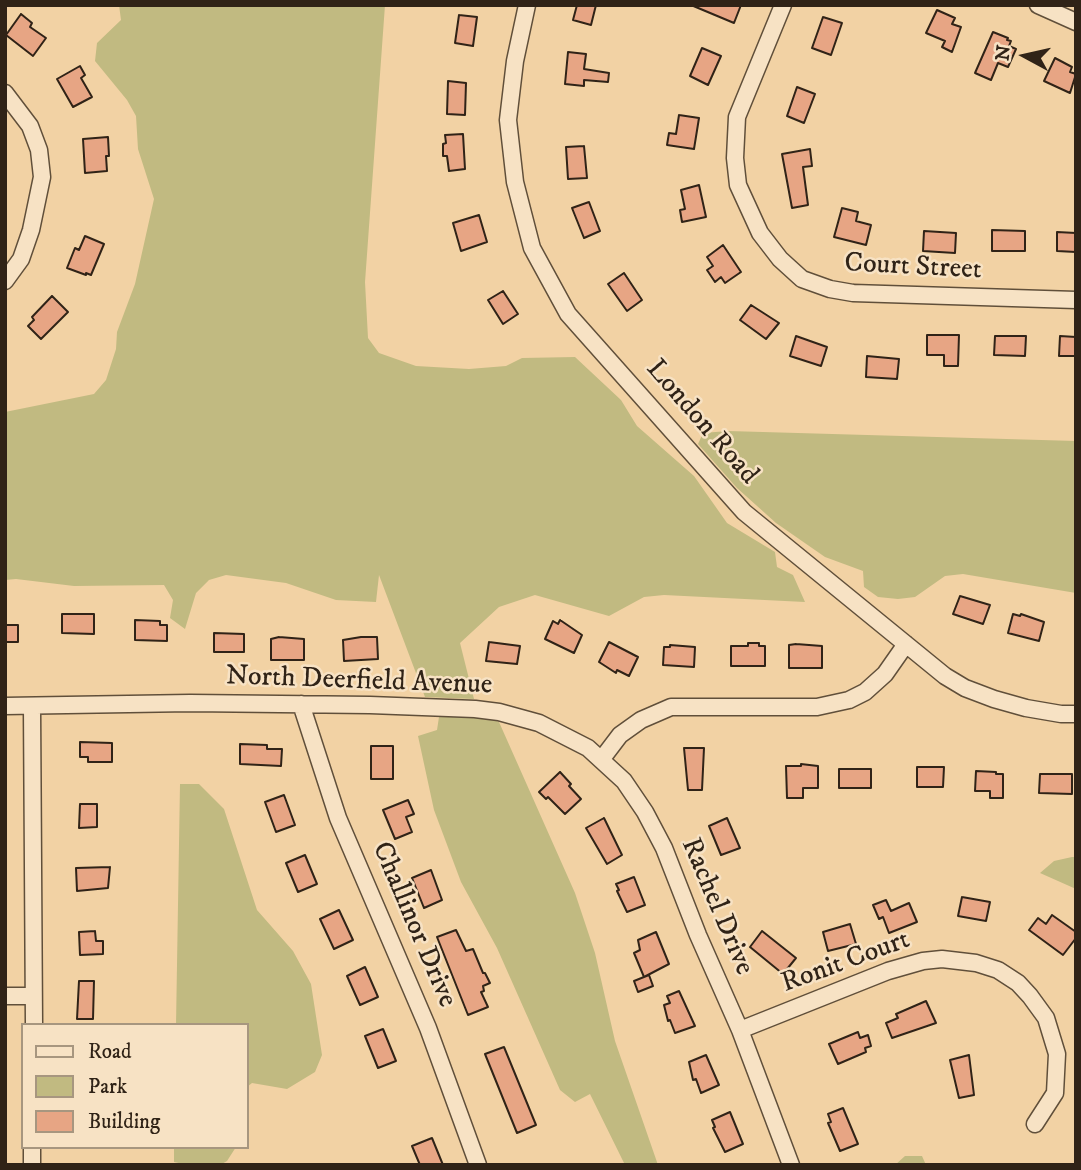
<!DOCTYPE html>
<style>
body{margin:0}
#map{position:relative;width:1081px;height:1170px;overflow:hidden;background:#f2d2a4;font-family:"IM FELL DW Pica",serif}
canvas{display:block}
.frame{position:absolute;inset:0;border:7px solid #302317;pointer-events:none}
.legend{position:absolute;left:21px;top:1023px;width:228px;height:126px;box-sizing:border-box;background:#f7e2c4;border:2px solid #a7967f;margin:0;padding:9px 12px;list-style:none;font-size:21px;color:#302317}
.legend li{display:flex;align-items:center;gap:14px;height:35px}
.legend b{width:35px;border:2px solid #a7967f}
.north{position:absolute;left:990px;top:21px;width:70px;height:70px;-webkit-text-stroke:5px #f7e2c4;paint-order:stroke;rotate:278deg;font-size:19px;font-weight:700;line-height:28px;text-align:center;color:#302317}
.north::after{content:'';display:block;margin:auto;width:24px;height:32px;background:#302317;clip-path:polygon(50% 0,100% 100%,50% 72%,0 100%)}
</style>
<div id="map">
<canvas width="1081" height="1170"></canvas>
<div class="frame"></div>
<ul class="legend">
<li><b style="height:9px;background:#f7e2c4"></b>Road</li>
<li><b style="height:19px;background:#c1ba81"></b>Park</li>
<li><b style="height:19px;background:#e7a584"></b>Building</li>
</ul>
<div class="north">N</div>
</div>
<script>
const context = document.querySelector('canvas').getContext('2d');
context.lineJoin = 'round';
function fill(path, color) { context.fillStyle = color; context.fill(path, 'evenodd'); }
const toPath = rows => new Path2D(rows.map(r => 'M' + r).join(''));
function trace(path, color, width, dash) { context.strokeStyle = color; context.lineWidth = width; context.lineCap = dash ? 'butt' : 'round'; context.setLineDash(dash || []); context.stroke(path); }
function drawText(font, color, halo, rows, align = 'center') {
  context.font = font + ' "IM FELL DW Pica",serif'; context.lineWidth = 5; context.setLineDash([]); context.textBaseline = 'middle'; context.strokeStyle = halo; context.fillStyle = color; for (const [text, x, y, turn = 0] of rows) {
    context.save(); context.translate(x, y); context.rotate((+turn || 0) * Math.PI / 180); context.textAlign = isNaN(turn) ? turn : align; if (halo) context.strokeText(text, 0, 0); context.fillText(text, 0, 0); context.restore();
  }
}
fill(toPath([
 [119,5,385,5,365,282,368,338,379,353,416,366,469,369,506,366,522,358,575,357,621,400,637,426,694,476,727,523,775,552,777,567,793,575,805,602,664,595,644,597,609,616,535,595,499,607,460,643,474,699,425,697,379,575,376,602,336,600,286,583,226,575,209,580,196,593,185,629,170,618,173,600,164,585,74,586,16,579,5,580,5,412,94,394,106,380,116,349,117,332,135,284,154,199,138,149,136,116,127,100,95,61,97,43,121,20],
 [728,431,1076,441,1076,593,963,574,945,576,915,597,898,599,878,597,864,587,863,571,825,557,776,523,737,488,698,444,703,433],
 [486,716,499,722,575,893,595,953,615,1041,658,1165,625,1165,590,1094,575,1102,560,1090,497,948,461,882,434,810,418,736,437,730,439,717],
 [180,784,199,784,224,809,257,910,293,951,311,984,322,1055,315,1072,287,1089,252,1083,247,1087,247,1025,176,1025],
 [1072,857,1076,857,1076,889,1040,873,1054,861],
 [174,1147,236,1147,227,1161,220,1165,188,1165,174,1162],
 [905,1156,922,1156,926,1165,895,1165]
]), '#c1ba81');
const building = toPath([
 [577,5,596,5,591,25,573,20,577,5],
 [691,5,741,5,734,23,691,5],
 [937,10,955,18,952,24,961,27,952,52,942,47,945,41,926,33,937,10],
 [21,14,32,23,30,27,46,38,33,56,6,35,21,14],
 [459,15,477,17,473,46,455,43,459,15],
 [823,17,842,23,831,55,812,48,823,17],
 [993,32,1008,38,1007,40,1011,41,1009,46,1016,49,1008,67,998,63,991,80,975,73,993,32],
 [702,48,721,56,708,85,690,76,702,48],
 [568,52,586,54,584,69,609,73,608,82,584,80,584,86,565,84,568,52],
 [1055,58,1072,67,1070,72,1076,74,1070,93,1044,81,1055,58],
 [80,66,85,75,81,78,92,97,73,107,57,79,80,66],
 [448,81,466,83,465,115,447,114,448,81],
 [797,87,815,94,804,123,787,116,797,87],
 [679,115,699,118,694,149,667,145,669,133,676,134,679,115],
 [463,134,465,169,449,171,447,156,443,156,443,144,446,143,445,135,463,134],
 [108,137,109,156,106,156,107,171,85,173,83,139,108,137],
 [584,146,587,178,568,179,566,147,584,146],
 [810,149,812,166,803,167,808,205,792,208,782,154,810,149],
 [699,185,706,217,682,222,680,210,685,209,681,190,699,185],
 [589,202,600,231,584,238,572,208,589,202],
 [842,208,858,212,856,221,871,225,866,245,834,237,842,208],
 [479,215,487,242,461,251,453,223,479,215],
 [992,230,1025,231,1025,251,992,251,992,230],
 [924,231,956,233,955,253,923,251,924,231],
 [1057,232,1076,233,1076,252,1057,251,1057,232],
 [85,236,104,244,91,275,86,273,86,275,67,268,75,248,79,250,85,236],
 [723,245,741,272,725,283,721,277,715,282,707,270,713,266,707,257,723,245],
 [624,273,642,300,627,311,608,284,624,273],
 [503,291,518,314,503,324,488,300,503,291],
 [52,296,68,312,41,339,28,326,34,320,32,317,52,296],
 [751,305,779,323,766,339,740,320,751,305],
 [927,335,959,335,958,366,944,366,944,355,927,355,927,335],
 [796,336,827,347,821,366,790,356,796,336],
 [995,336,1026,336,1025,356,994,355,995,336],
 [1060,336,1076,337,1076,356,1059,356,1060,336],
 [867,356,899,359,897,379,866,377,867,356],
 [960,596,990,605,983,624,953,614,960,596],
 [62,614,94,614,94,634,62,633,62,614],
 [1013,614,1020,616,1021,614,1044,622,1039,641,1008,633,1013,614],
 [135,620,160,621,160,625,167,625,167,641,135,640,135,620],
 [560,620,582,635,574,653,545,639,553,621,558,624,560,620],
 [5,625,18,625,18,642,5,642,5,625],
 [214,633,244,634,244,652,214,652,214,633],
 [279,637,304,639,304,660,271,660,271,639,279,637],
 [361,637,377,637,378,659,344,661,343,640,361,637],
 [489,642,520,646,517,664,486,661,489,642],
 [609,642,638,657,629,676,617,670,616,673,599,662,609,642],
 [748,643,759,643,759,646,765,646,765,666,731,666,731,646,748,646,748,643],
 [796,644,822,646,822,668,789,668,789,645,796,644],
 [670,645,695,647,694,667,663,665,664,647,670,647,670,645],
 [80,742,112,743,112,762,88,762,88,757,80,757,80,742],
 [240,744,267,745,267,749,282,749,281,766,240,764,240,744],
 [371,746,393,746,393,779,371,779,371,746],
 [684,748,704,748,702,790,688,790,684,748],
 [801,764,818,766,818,788,803,788,803,798,787,798,786,766,801,766,801,764],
 [917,767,944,767,943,787,917,787,917,767],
 [839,769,871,769,871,788,839,788,839,769],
 [976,771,996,772,996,774,1003,774,1003,798,990,798,990,791,975,791,976,771],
 [560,772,571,784,569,786,581,799,565,814,548,797,546,799,539,792,560,772],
 [1040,774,1072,774,1072,794,1039,793,1040,774],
 [284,795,295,825,276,832,265,802,284,795],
 [408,800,414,814,406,817,412,832,395,839,383,810,408,800],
 [80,804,97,804,97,827,79,828,80,804],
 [604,818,622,855,607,864,586,828,604,818],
 [727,818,740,848,721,855,709,826,727,818],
 [305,855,317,884,298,892,286,863,305,855],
 [110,867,108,888,77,891,76,868,110,867],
 [431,870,442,900,424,908,412,878,431,870],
 [634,877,645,905,627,912,617,891,619,890,616,884,634,877],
 [962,897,990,902,986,921,958,916,962,897],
 [886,900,891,911,909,903,917,922,889,933,883,917,879,919,873,905,886,900],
 [339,910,353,940,334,949,320,919,339,910],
 [1052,915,1076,932,1076,938,1063,955,1029,930,1038,918,1046,924,1052,915],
 [850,924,856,944,828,951,823,932,850,924],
 [456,930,466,951,473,949,483,973,485,973,490,983,483,986,484,991,481,992,488,1007,468,1015,437,937,456,930],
 [95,931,96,941,103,941,103,954,80,955,79,932,95,931],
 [762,931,796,958,783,974,750,947,762,931],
 [656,932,669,964,644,977,634,953,640,950,638,940,656,932],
 [365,967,378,997,360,1005,347,976,365,967],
 [649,975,653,986,638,992,634,981,649,975],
 [79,981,94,981,93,1019,77,1019,79,981],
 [679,991,695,1026,675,1033,670,1020,668,1021,664,1005,670,1003,667,996,679,991],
 [926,1001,936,1023,892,1038,886,1023,898,1018,896,1014,926,1001],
 [383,1029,396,1061,378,1068,365,1036,383,1029],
 [858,1032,860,1038,868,1035,871,1046,865,1048,866,1052,838,1064,829,1044,858,1032],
 [504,1047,536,1125,517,1133,485,1054,504,1047],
 [706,1055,719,1085,701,1093,696,1079,693,1080,689,1062,706,1055],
 [969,1055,974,1095,959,1098,950,1060,969,1055],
 [843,1108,858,1144,840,1151,828,1123,831,1122,828,1114,843,1108],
 [730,1112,743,1144,725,1152,713,1128,715,1127,712,1120,730,1112],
 [432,1138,443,1165,420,1165,412,1146,432,1138]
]);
fill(building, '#e7a584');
trace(building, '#302317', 2);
const minor = toPath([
 [527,5,515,61,508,120,515,182,532,248,568,314,744,512,945,676,965,688,994,699,1026,708,1061,714,1076,714],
 [783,5,737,117,735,158,738,185,760,233,780,259,802,279,830,289,853,293,1076,300],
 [1038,5,1076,22],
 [5,93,30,126,39,150,42,177,31,230,21,259,5,281],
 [301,704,338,818,428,1028,478,1165],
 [5,706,190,703,370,705,475,709,499,712,539,723,588,748,624,781,645,812,664,848,698,935,740,1030,791,1165],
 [32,707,34,1025],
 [601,760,620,735,641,720,671,707,817,707,849,700,865,692,885,674,906,644],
 [5,996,33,996],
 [740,1030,888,971,923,961,942,959,976,963,998,970,1018,983,1030,996,1046,1018,1057,1054,1055,1093,1035,1124],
 [32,1147,32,1165]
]);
trace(minor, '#604f3a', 19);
trace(minor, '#f7e2c4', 16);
drawText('28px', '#302317', '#f7e2c4', [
 ["Court Street",913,268,3],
 ["London Road",701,423,49],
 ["North Deerfield Avenue",359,682,2],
 ["Rachel Drive",716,907,67],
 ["Challinor Drive",413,925,67],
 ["Ronit Court",846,963,-20]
]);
</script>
